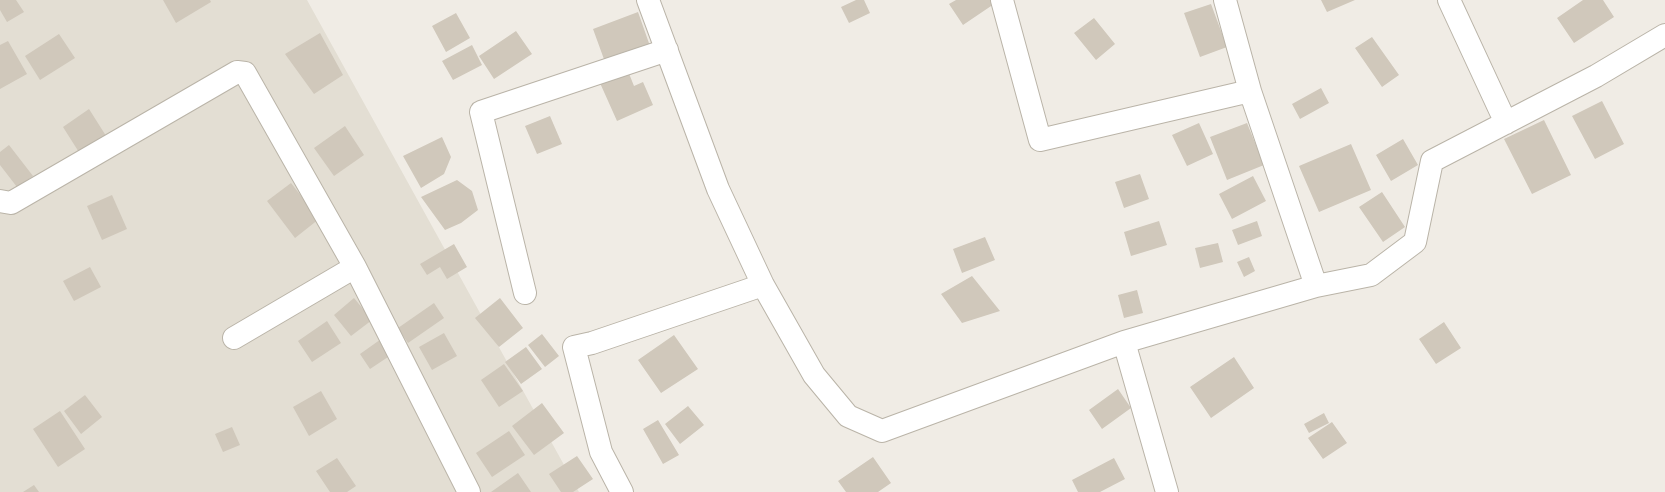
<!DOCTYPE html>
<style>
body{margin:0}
canvas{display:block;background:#f0ece5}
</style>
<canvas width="1665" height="492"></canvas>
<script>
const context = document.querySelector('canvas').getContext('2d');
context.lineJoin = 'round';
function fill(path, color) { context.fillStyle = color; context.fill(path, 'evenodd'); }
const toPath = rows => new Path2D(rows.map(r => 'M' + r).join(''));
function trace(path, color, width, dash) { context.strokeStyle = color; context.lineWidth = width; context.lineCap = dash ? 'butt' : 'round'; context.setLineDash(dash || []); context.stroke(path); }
fill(toPath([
 [15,0,307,0,579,492,0,492,0,9]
]), '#e3ded3');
fill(toPath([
 [0,0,16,0,24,12,7,22,0,10],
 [163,0,210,0,211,2,176,23],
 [856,0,864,0,870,13,849,23,841,7],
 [956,0,995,0,997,2,963,25,949,4],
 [1321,0,1355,0,1327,12],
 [1583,0,1603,0,1614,17,1574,43,1557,18],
 [1211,4,1227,47,1200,57,1184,13],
 [638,12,650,46,605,62,593,29],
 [456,13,470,38,446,52,432,26],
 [1094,18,1115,44,1096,60,1074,33],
 [516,31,532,54,494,79,479,56],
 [320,33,343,75,314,94,285,54],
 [59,34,75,58,40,80,25,56],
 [1372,37,1399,75,1382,87,1355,48],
 [8,41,27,74,0,89,0,45],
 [472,45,482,65,453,80,442,61],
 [628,71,634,86,643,82,653,105,617,121,600,83],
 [1321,88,1329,103,1300,119,1292,104],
 [1602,101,1624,144,1595,159,1572,116],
 [89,109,108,139,82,157,63,127],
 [550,116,562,144,537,154,525,126],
 [1544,120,1571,175,1532,194,1504,139],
 [1199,123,1213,154,1187,166,1172,135],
 [1247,123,1264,165,1227,180,1210,137],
 [345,126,364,155,334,176,314,148],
 [442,137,451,157,444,174,421,188,403,156],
 [1403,139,1418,165,1391,181,1376,155],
 [1351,144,1371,190,1319,212,1299,166],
 [9,145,33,176,17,187,0,165,0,152],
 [1140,174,1149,199,1124,208,1115,182],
 [1253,176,1266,201,1232,219,1219,194],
 [457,180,472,191,478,210,461,223,445,230,421,197],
 [291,183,319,219,295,238,267,201],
 [1382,192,1405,227,1383,242,1359,207],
 [112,195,127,229,102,240,87,206],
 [1159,221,1167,245,1131,256,1124,232],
 [1257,221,1262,236,1238,245,1232,230],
 [985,237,995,260,962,273,953,249],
 [1218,243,1223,262,1200,268,1195,248],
 [454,244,467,267,447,279,440,267,427,275,420,264],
 [1249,257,1255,271,1244,277,1237,262],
 [90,267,101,287,74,301,63,281],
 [972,276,1000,311,962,323,941,294],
 [1137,290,1143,313,1124,318,1118,295],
 [354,298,372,320,351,336,334,315],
 [500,298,523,328,499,347,475,318],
 [434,303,444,318,408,343,398,328],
 [327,321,341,343,312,362,298,341],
 [1444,322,1461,348,1436,364,1419,339],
 [444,333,457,356,432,370,419,347],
 [542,334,559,356,545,367,528,345],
 [674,335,698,369,661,393,638,360],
 [384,337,394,353,370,369,360,354],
 [526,347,542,369,521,384,505,362],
 [1234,357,1254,388,1211,418,1190,387],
 [504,364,523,391,499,407,481,380],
 [1118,389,1131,408,1102,429,1089,410],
 [321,391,337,419,309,436,293,407],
 [85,395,102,417,81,434,64,411],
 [542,403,564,433,534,455,512,426],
 [688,406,704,425,680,444,665,424],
 [60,411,85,449,58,467,33,429],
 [1324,413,1329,423,1309,433,1304,424],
 [658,420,679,455,663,464,643,429],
 [1332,422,1347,443,1323,459,1308,438],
 [232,427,240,445,223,452,215,434],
 [509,431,525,455,492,477,476,453],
 [577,456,593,479,573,492,561,492,549,474],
 [873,457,891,483,878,492,846,492,838,481],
 [337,458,356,486,347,492,330,492,316,471],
 [1114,458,1125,479,1100,492,1078,492,1072,480],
 [518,473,531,492,491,492],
 [34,485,39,492,23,492]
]), '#d0c8bb');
const minor = toPath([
 [648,0,718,189,763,285,814,375,848,416,882,431,1124,342],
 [1002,0,1040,140,1250,91,1316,286,1124,342,1167,492],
 [1225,0,1250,91],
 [1449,0,1506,123],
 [0,201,11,203,237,72,245,73,355,267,469,492],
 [1316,286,1371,275,1415,242,1432,161,1596,76,1665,35],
 [525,293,481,112,667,50],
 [234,338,355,267],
 [622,492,601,452,574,347,592,343,763,285]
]);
trace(minor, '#bab4a8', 24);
trace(minor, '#fff', 22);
</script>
